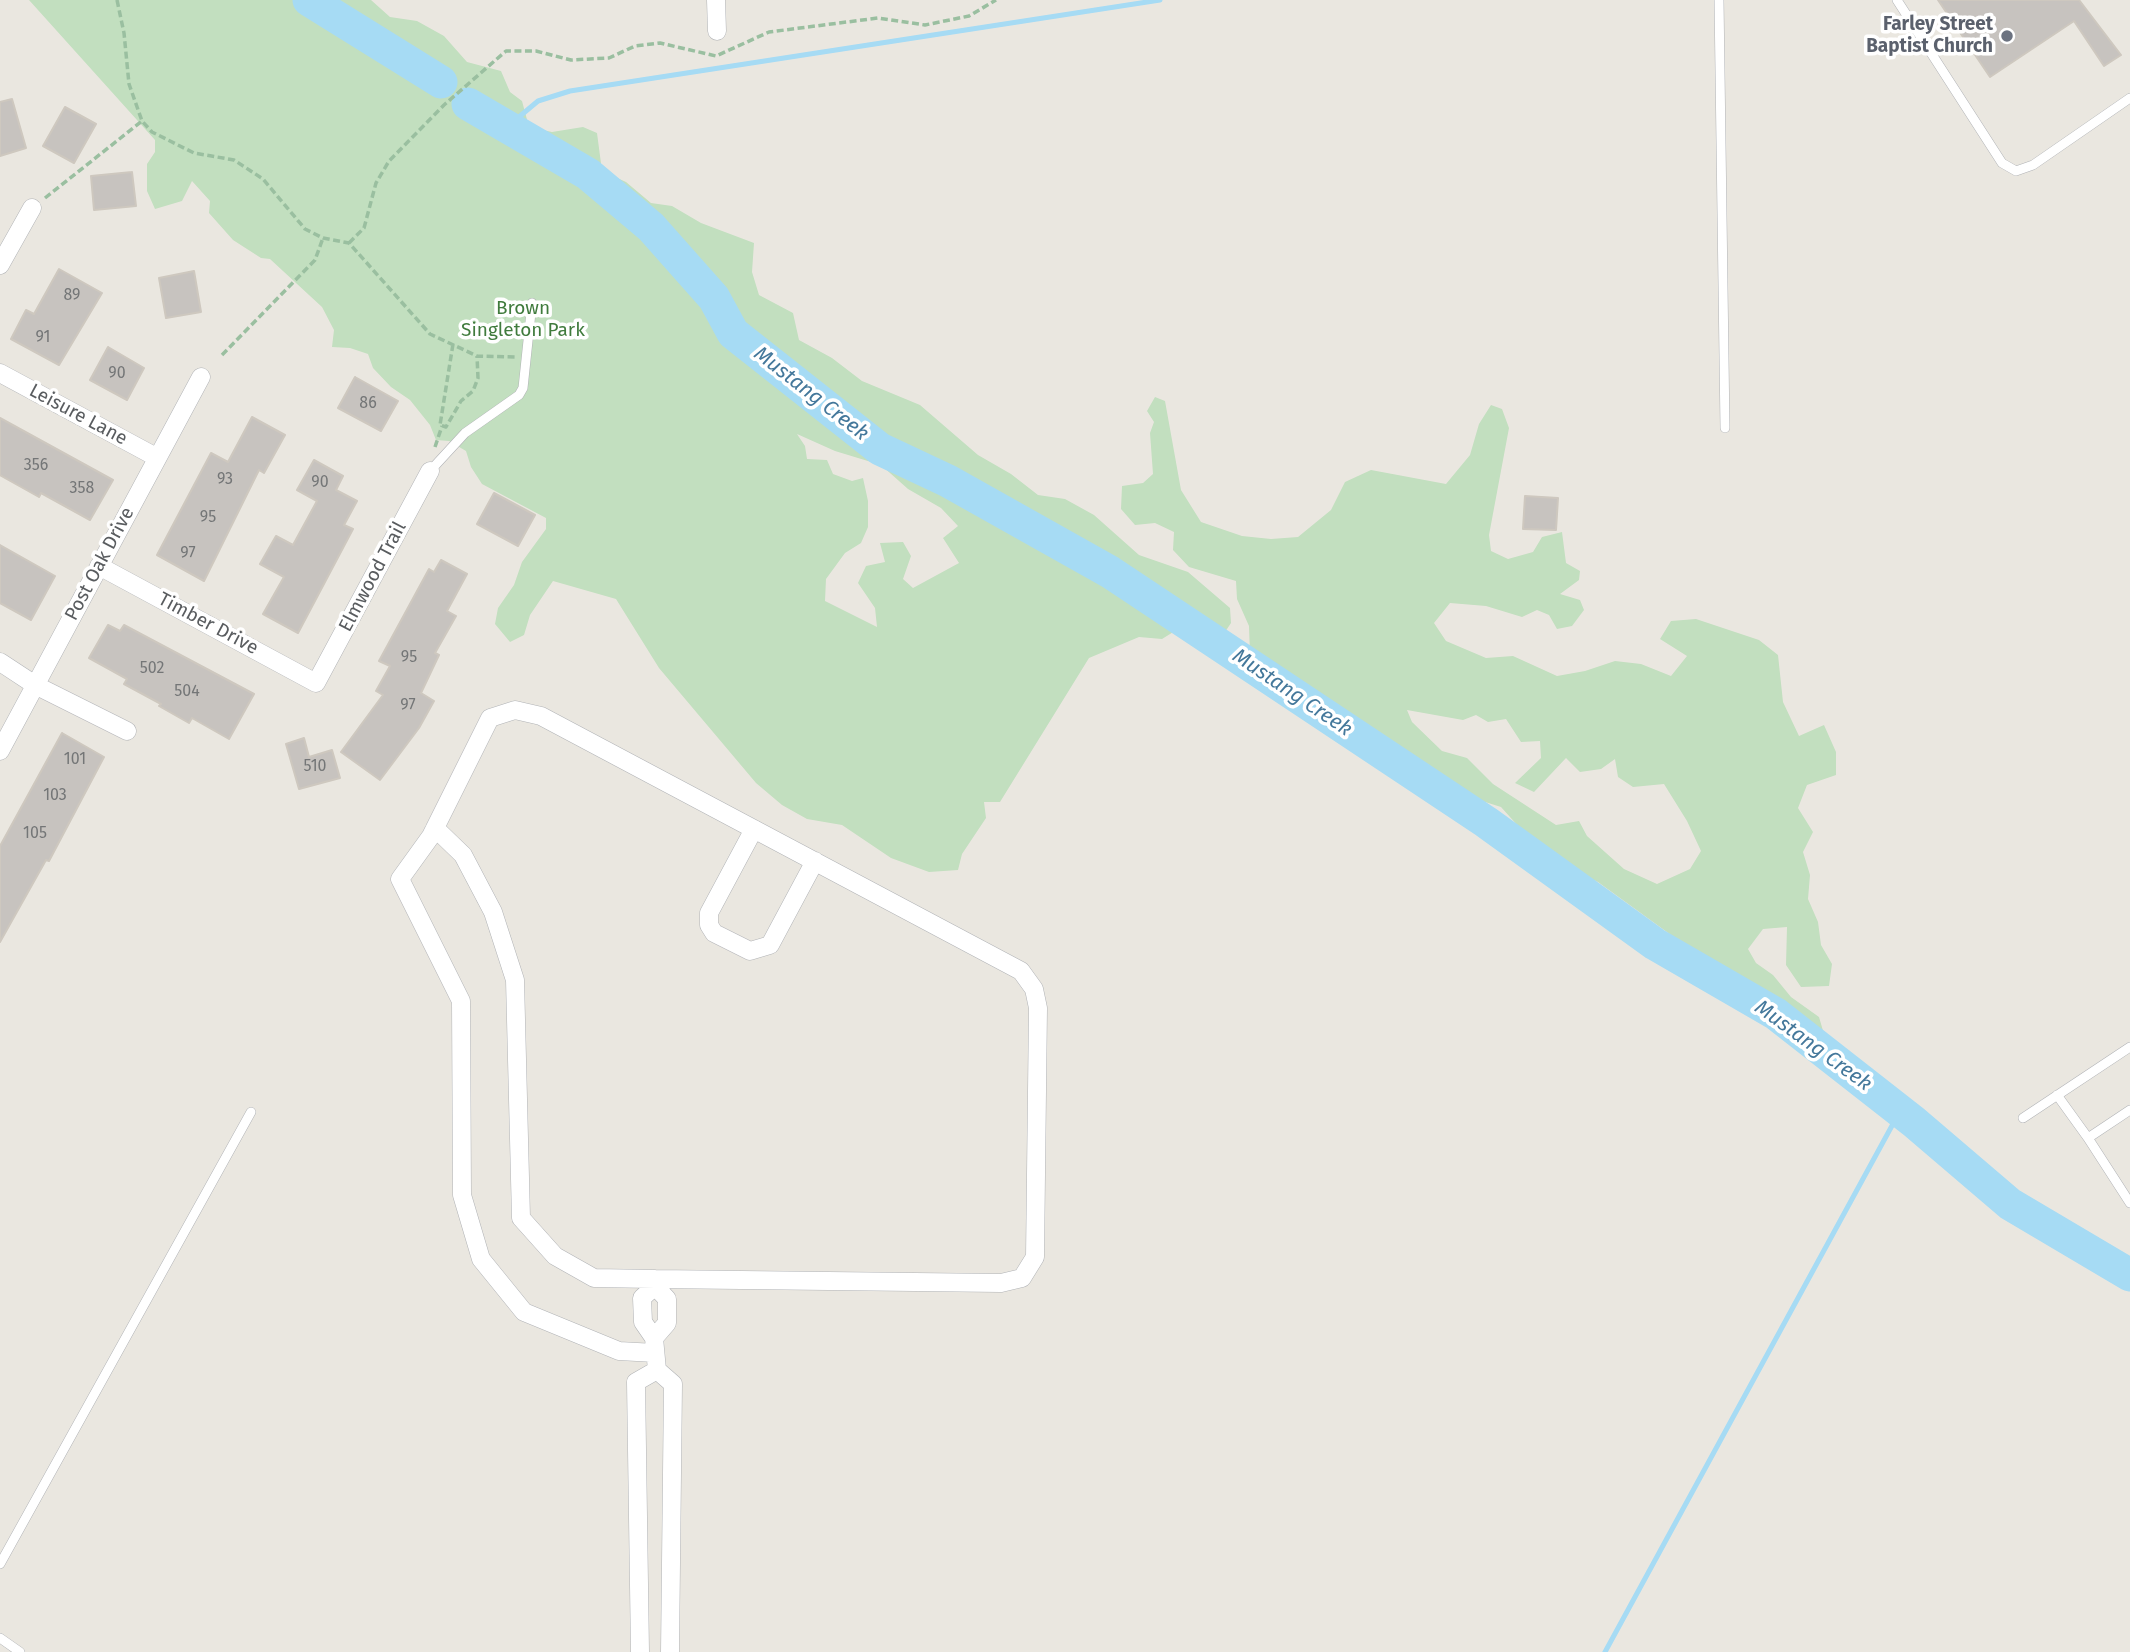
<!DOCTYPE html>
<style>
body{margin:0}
canvas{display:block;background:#eae7e0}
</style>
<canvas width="2130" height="1652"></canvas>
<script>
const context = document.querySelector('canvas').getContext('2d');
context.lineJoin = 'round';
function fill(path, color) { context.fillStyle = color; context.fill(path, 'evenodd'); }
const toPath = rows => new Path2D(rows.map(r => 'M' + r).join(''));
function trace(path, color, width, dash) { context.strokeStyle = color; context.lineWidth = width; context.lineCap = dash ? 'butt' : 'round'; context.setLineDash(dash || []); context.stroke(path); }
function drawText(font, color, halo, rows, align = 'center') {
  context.font = font + ' "Fira Sans",sans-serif'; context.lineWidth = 7; context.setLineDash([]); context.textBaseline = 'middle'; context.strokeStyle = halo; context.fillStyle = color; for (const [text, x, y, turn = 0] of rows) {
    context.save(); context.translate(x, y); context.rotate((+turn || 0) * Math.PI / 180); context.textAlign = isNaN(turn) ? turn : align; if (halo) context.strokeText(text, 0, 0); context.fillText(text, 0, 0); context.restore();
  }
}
fill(toPath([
 [29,0,371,0,390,17,417,21,444,36,467,62,501,71,510,92,522,101,529,127,552,132,583,127,597,133,602,171,626,182,651,203,672,206,701,223,754,243,752,272,759,295,793,313,799,340,832,358,862,381,920,405,978,455,1011,474,1038,495,1065,499,1094,515,1139,555,1188,572,1230,608,1231,623,1225,632,1213,635,1191,621,1162,639,1139,637,1089,658,1000,802,984,802,986,818,962,854,958,870,929,872,891,858,842,825,807,819,782,805,756,783,659,668,616,599,553,581,530,615,524,635,510,642,495,624,498,608,514,585,522,562,546,529,546,518,482,484,471,467,466,451,449,441,436,440,430,425,410,400,391,387,373,368,368,354,350,348,332,347,334,330,322,307,270,259,261,258,233,240,209,213,210,201,192,181,182,201,155,209,147,191,147,164,155,152,155,140],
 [797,434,835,451,881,465,908,489,941,508,958,526,943,538,959,563,913,588,903,579,911,556,903,542,880,543,885,562,866,566,858,583,875,608,877,627,825,601,826,579,845,553,861,543,868,527,868,501,863,478,852,481,833,474,827,460,807,459,805,446],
 [1155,397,1165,401,1181,490,1201,522,1242,536,1271,539,1298,537,1331,510,1345,482,1371,470,1446,484,1470,455,1479,424,1491,405,1502,409,1509,428,1489,535,1491,551,1508,559,1533,552,1542,537,1562,532,1566,563,1580,571,1579,580,1560,594,1580,600,1584,610,1572,626,1557,629,1549,615,1537,610,1522,617,1486,606,1450,603,1434,623,1446,641,1486,658,1513,656,1557,676,1585,671,1615,661,1641,664,1671,676,1687,656,1660,639,1671,621,1696,619,1759,640,1778,655,1783,702,1799,736,1824,725,1836,752,1836,775,1807,785,1798,808,1813,832,1803,852,1810,875,1808,899,1818,922,1821,945,1832,964,1829,986,1801,987,1786,965,1787,927,1763,929,1748,949,1756,963,1773,975,1791,997,1819,1017,1824,1034,1803,1027,1787,1010,1759,995,1730,970,1700,956,1598,882,1546,857,1501,807,1403,776,1354,753,1338,711,1250,654,1249,626,1237,599,1236,581,1189,567,1173,550,1174,532,1155,523,1135,525,1121,509,1122,486,1143,483,1153,474,1150,433,1154,422,1147,411],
 [1407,710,1463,720,1476,715,1488,722,1506,719,1521,742,1540,741,1541,758,1515,783,1534,792,1566,758,1580,772,1601,769,1615,759,1618,777,1633,787,1664,784,1687,821,1701,851,1690,869,1657,884,1624,869,1587,836,1579,821,1556,825,1493,784,1467,758,1442,751,1412,722]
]), '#c2dfbf');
trace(toPath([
 [507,127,538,101,570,91,1160,0],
 [1605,1652,1900,1111]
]), '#a6dbf4', 5);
trace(toPath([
 [309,0,441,82],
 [468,104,588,174,651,227,714,298,733,333,880,449,948,481,1110,572,1486,822,1655,944,1776,1014,1914,1122,2010,1204,2130,1275]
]), '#a6dbf4', 33);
const building = toPath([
 [1938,0,2079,0,2121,55,2104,66,2074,21,1990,77,1938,0],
 [12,99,26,148,0,156,0,102,12,99],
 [65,107,96,124,74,163,43,146,65,107],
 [132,172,136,206,94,210,91,176,132,172],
 [59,269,102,293,59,365,11,339,26,310,34,314,59,269],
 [194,271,201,312,166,318,159,278,194,271],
 [108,347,144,368,127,400,90,380,108,347],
 [355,377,398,401,381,431,338,408,355,377],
 [252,417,285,435,264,473,259,470,204,581,157,555,211,453,228,462,252,417],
 [0,418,113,480,90,520,41,493,39,497,0,475,0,418],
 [314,460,343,476,336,490,357,501,344,525,353,529,298,633,263,614,284,577,260,564,276,536,293,545,317,501,297,490,314,460],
 [494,493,535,515,518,546,477,524,494,493],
 [1525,496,1558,498,1556,530,1523,529,1525,496],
 [0,545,55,576,31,620,0,603,0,545],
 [441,560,467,574,447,611,456,616,435,653,439,655,421,693,434,701,419,728,380,780,341,752,383,695,376,691,390,666,379,661,429,569,434,572,441,560],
 [108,625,120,631,124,625,254,694,229,739,192,718,189,723,159,706,161,704,124,684,127,679,89,658,108,625],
 [62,733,104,757,49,861,46,860,0,942,0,846,62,733],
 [304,738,309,757,332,750,340,778,299,789,286,744,304,738]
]);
fill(building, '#c7c3bf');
trace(building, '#cec8bf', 2);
const service = toPath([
 [1719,0,1725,428],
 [1897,0,2002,163,2016,171,2033,165,2130,98],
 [430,471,465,433,519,395,523,388,532,303],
 [2057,1095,2088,1138,2130,1110],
 [2023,1118,2130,1047],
 [2088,1138,2130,1203],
 [0,1564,251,1112],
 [0,1638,20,1652]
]);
const minor = toPath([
 [716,0,717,31],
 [0,265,32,208],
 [0,373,156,457],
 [99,566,316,683,430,471],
 [0,662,35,685,127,731],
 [0,751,201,377],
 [435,828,463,855,493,912,515,980,521,1218,555,1256,594,1278,655,1279],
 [754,829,709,913,709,925,714,933,750,951,770,945,815,861],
 [654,1338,667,1323,667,1299,655,1286],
 [655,1353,619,1351,524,1312,481,1259,462,1195,461,1001,400,879,431,836,490,718,515,710,541,716,1021,971,1034,989,1038,1008,1035,1257,1022,1278,1001,1283,655,1279,655,1286,642,1298,643,1322,654,1338,657,1370,673,1384,670,1652],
 [640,1652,636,1382,657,1370]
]);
trace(service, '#b1b3b6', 10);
trace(minor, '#b1b3b6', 19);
trace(toPath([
 [117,0,124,33,129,84,142,121,152,132,194,153,234,160,263,179,305,229,323,238,349,243,430,334,477,356,516,357],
 [45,198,142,121],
 [349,243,364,228,376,183,389,161,444,105,506,51,536,51,571,60,609,58,635,46,660,43,716,56,769,32,878,18,925,25,969,16,996,0],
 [453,344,440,425,446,427,461,401,473,391,478,378,477,356],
 [222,355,315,260,323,238],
 [435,447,442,426]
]), '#9abfa0', 3.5, [7, 3.5]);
trace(service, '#fff', 9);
trace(minor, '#fff', 18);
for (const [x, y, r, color] of [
 [2007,36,7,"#6b7280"]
]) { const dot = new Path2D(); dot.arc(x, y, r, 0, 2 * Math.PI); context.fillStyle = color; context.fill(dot); trace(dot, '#fff', 2.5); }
drawText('16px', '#747677', null, [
 ["89",72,296],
 ["91",43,338],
 ["90",117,374],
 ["86",368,404],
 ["356",36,466],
 ["93",225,480],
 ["90",320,483],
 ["358",82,489],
 ["95",208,518],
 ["97",188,554],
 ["95",409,658],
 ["502",152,669],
 ["504",187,692],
 ["97",408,706],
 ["101",75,760],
 ["510",315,767],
 ["103",55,796],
 ["105",35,834]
]);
drawText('bold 19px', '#5b616d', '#fff', [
 ["Farley Street",1993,25],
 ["Baptist Church",1993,47]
], 'right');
drawText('19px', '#407b3d', '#fff', [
 ["Brown",523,309],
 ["Singleton Park",523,331]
]);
drawText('19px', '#595c5f', '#fff', [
 ["Leisure Lane",78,415,28],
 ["Post Oak Drive",100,564,-62],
 ["Elmwood Trail",373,577,-62],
 ["Timber Drive",208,624,28]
]);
drawText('italic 21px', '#44789b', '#fff', [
 ["Mustang Creek",811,394,38],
 ["Mustang Creek",1292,693,34],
 ["Mustang Creek",1813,1046,36]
]);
</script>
